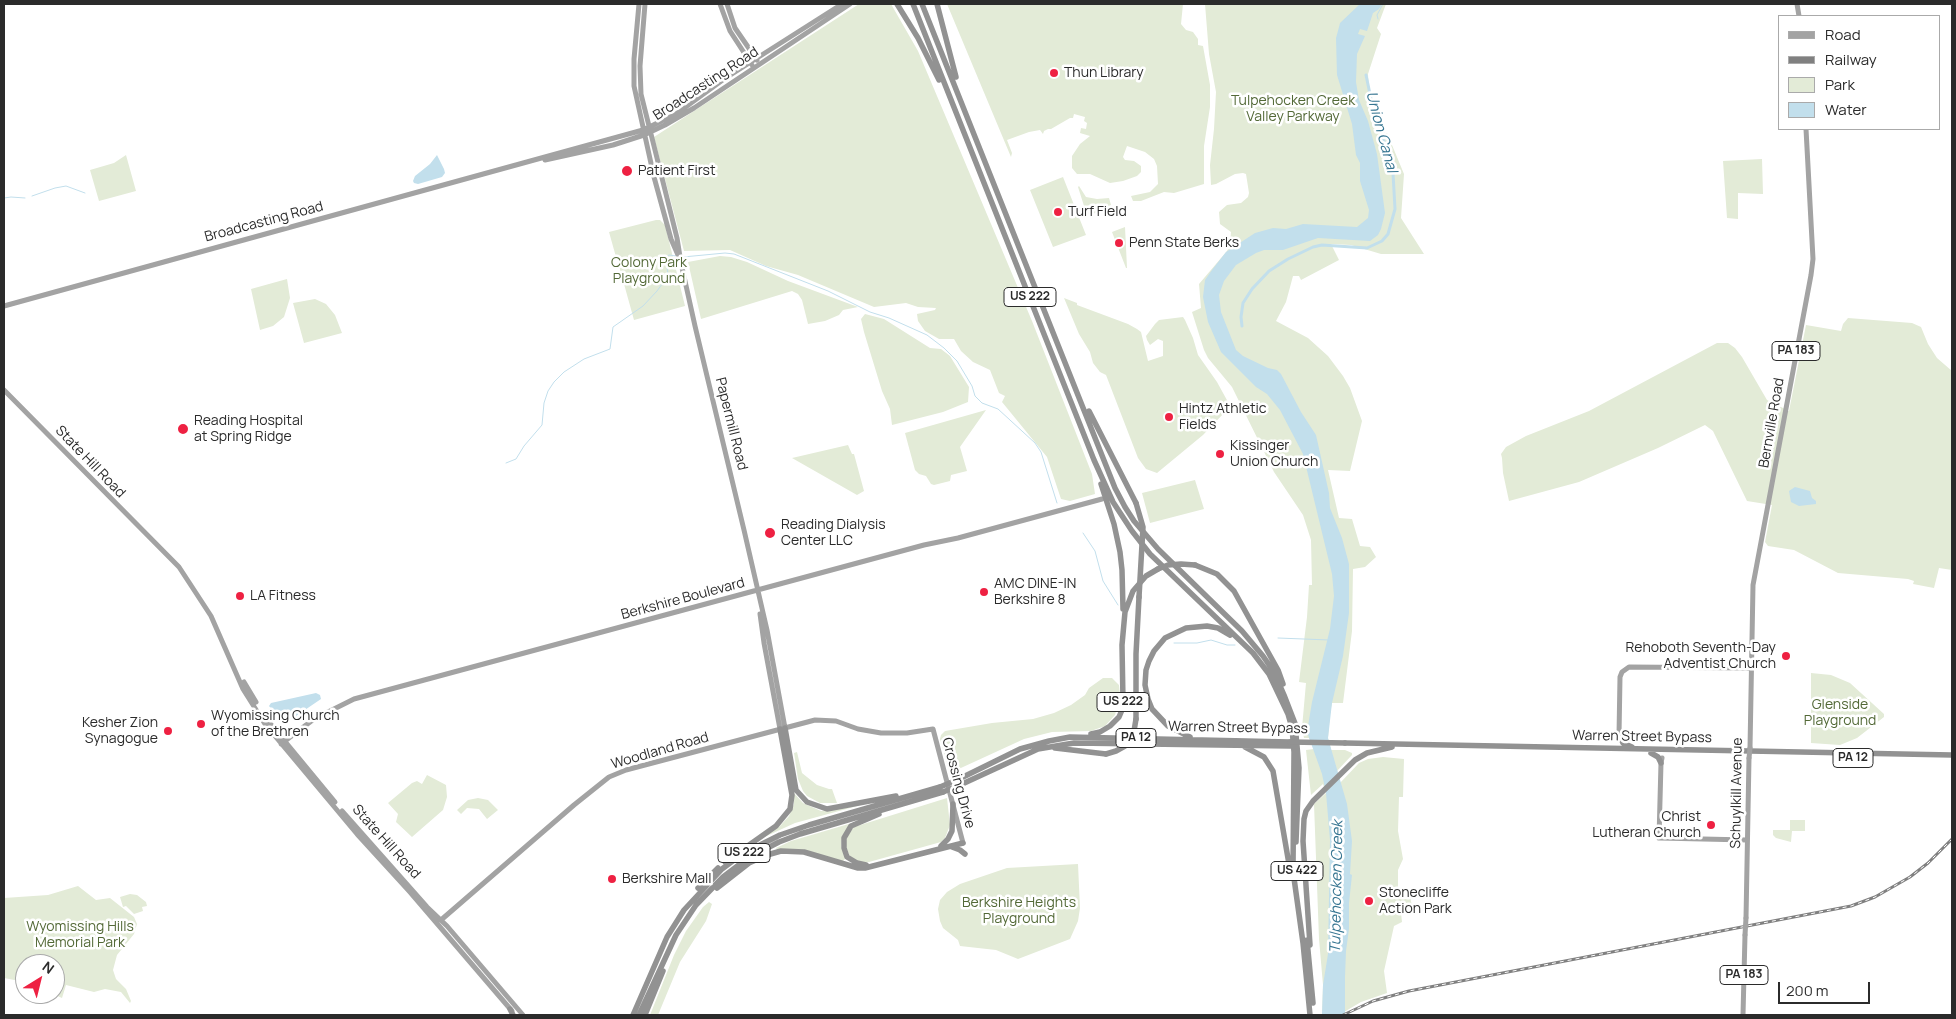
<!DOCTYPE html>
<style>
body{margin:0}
#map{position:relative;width:1956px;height:1019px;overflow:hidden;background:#fff;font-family:Manrope,sans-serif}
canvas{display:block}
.frame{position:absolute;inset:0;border:5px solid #2b2b2b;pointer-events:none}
.legend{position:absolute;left:1778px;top:15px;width:162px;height:115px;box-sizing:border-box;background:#fff;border:1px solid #aaa;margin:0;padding:6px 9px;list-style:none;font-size:15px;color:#2b2b2b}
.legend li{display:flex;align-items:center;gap:10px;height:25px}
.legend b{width:25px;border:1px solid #aaa}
.north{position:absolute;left:15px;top:954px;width:50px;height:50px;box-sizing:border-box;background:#fff;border:1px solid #aaa;border-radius:50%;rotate:36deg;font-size:14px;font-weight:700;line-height:20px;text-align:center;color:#2b2b2b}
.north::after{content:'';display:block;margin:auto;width:18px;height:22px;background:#ee2142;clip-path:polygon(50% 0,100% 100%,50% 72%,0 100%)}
.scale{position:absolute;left:1778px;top:982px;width:92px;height:22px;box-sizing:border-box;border:2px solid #2b2b2b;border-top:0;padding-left:6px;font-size:15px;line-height:18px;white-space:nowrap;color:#2b2b2b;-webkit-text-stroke:4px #fff;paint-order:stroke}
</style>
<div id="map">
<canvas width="1956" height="1019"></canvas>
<div class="frame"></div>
<ul class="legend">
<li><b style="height:6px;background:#a3a3a3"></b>Road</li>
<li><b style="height:6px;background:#808080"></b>Railway</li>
<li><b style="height:14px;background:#e3ebd7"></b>Park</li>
<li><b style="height:14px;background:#c2dfec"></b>Water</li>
</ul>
<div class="north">N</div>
<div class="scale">200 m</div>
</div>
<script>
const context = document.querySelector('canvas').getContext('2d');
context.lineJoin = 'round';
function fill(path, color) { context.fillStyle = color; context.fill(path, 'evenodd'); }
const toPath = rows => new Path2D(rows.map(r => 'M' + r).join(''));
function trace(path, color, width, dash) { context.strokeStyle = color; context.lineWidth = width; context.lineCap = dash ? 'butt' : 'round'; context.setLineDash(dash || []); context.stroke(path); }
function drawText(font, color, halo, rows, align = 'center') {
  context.font = font + ' Manrope,sans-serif'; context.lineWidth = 5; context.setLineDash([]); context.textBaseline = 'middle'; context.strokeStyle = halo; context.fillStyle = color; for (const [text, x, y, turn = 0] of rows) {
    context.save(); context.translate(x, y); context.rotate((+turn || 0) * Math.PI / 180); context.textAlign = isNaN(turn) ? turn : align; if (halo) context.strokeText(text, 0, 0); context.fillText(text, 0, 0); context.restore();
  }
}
fill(toPath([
 [859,4,891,4,918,51,1032,321,1092,474,1095,494,1070,501,1061,499,1047,457,1002,402,1005,396,999,393,990,370,973,362,961,351,954,339,939,339,925,331,918,321,917,314,935,310,936,308,918,307,906,303,874,307,798,275,766,266,730,250,684,251,654,137],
 [947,4,1183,4,1181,24,1186,30,1193,32,1198,39,1198,45,1203,46,1210,85,1210,107,1204,146,1204,184,1174,193,1164,192,1141,201,1133,201,1131,196,1150,192,1158,184,1157,166,1154,159,1145,152,1127,146,1123,157,1125,160,1134,161,1141,166,1141,172,1137,176,1123,181,1110,183,1090,174,1077,174,1072,168,1072,156,1080,144,1090,136,1080,133,1081,128,1086,129,1087,123,1084,121,1085,117,1074,114,1073,118,1070,118,1051,129,1048,129,1044,131,1043,134,1040,130,1029,132,1007,140,1012,153,1011,157],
 [1205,4,1386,4,1377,28,1381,34,1368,74,1369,89,1385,133,1387,133,1404,174,1401,218,1424,254,1381,254,1351,245,1331,244,1339,260,1301,280,1299,276,1293,276,1286,302,1276,321,1308,338,1328,356,1343,376,1350,388,1362,421,1350,471,1328,470,1339,518,1352,519,1360,546,1370,547,1376,557,1365,567,1353,569,1352,631,1343,703,1332,703,1330,713,1328,738,1331,750,1345,750,1352,753,1352,755,1337,771,1340,783,1359,763,1368,759,1383,757,1404,759,1403,797,1399,797,1398,831,1403,859,1398,870,1398,888,1410,894,1411,902,1417,913,1406,913,1399,910,1401,913,1402,922,1394,926,1384,971,1387,993,1361,1002,1339,1015,1322,1015,1323,985,1319,939,1314,804,1326,793,1323,784,1311,795,1306,750,1314,749,1309,738,1304,738,1302,728,1306,683,1299,682,1307,617,1309,585,1312,585,1311,540,1303,515,1274,472,1232,387,1208,358,1204,350,1192,312,1201,308,1199,284,1227,251,1230,244,1231,232,1220,224,1219,212,1227,205,1241,203,1248,197,1249,193,1246,174,1243,173,1235,174,1216,184,1211,185,1210,165,1214,129,1216,92,1209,54],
 [126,155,136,191,99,201,90,170,114,163],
 [1762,159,1763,194,1738,193,1738,219,1727,218,1723,161],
 [1063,177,1086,235,1053,247,1030,190],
 [1079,186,1086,197,1097,199,1109,198,1111,205,1093,214,1088,214,1085,209,1078,187],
 [656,220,660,220,665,225,685,306,634,320,619,266,622,265,619,256,616,257,609,232],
 [1125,227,1127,268,1126,268,1112,232],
 [720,256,731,257,747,262,788,281,858,307,843,310,839,315,825,321,808,324,802,300,798,294,792,291,701,319,688,262],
 [287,279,290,298,284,317,273,326,260,330,251,289],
 [1064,298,1077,303,1077,305,1128,324,1137,329,1141,332,1148,361,1163,356,1163,341,1158,339,1150,345,1147,340,1146,336,1155,324,1159,320,1183,317,1185,320,1193,338,1198,355,1217,382,1228,402,1224,413,1203,435,1157,473,1146,469,1138,458,1106,375,1100,372,1093,363,1090,352,1079,334],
 [315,299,326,304,335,315,342,333,304,343,293,303],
 [865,314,884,319,930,348,941,349,950,356,969,387,968,402,943,412,892,425,890,409,882,391,864,332,861,319],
 [1848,318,1912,323,1921,327,1928,344,1937,358,1952,371,1952,570,1939,568,1934,588,1913,584,1914,581,1908,579,1838,573,1794,550,1768,546,1765,542,1772,505,1747,501,1713,431,1705,425,1658,448,1579,482,1509,501,1503,473,1502,458,1501,454,1506,447,1526,436,1589,411,1717,343,1728,343,1735,348,1742,357,1767,400,1789,411,1806,325,1841,331,1843,324],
 [986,410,960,447,967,471,951,475,950,481,934,485,931,484,926,476,919,474,915,470,905,433],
 [848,445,852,454,854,454,864,491,857,495,792,458],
 [1195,480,1204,509,1150,523,1142,493],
 [1811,673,1831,675,1850,683,1884,714,1884,717,1857,738,1840,745,1811,743],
 [1103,678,1112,678,1119,685,1120,696,1115,715,1105,726,1091,731,1052,732,1024,739,950,773,940,739,941,735,945,731,992,723,1033,719,1054,713,1071,705,1085,695,1089,688],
 [797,752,802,773,817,785,829,789,832,789,837,803,820,803,807,796,803,791,798,779,794,753],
 [427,775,446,785,447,797,443,810,412,837,396,822,398,814,388,803,412,783,417,781,422,784],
 [794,793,803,803,821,811,861,805,795,823,760,839,780,826,789,816,794,804],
 [478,798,488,800,498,810,487,819,479,809,467,808,461,814,457,810,468,800],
 [947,798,950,825,945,838,941,842,869,862,864,863,853,859,849,855,846,846,846,840,850,832,854,827],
 [1790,820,1805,820,1805,831,1792,831,1791,842,1776,838,1773,835,1773,830,1790,830],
 [852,823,842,836,841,847,846,858,842,862,827,857,778,851,776,848,791,841],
 [1078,864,1080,908,1078,921,1070,939,1018,959,996,950,960,946,958,940,943,928,940,921,938,909,940,900,947,892,960,884,1007,868],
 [78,886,96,900,110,898,134,917,137,924,134,934,117,955,113,970,116,979,126,989,131,1001,130,1003,121,992,105,989,94,992,66,985,62,998,53,994,55,994,55,964,25,964,25,982,4,978,4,898,48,895],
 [130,894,137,895,146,902,147,906,142,907,143,911,134,914,126,906,123,907,120,897],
 [709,902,712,904,706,921,680,962,658,1015,650,1015,674,955,686,931,703,907]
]), '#e3ebd7');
fill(toPath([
 [1360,4,1382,4,1379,9,1373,13,1367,31,1360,29,1358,34,1365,36,1357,54,1356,82,1359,100,1368,121,1377,154,1385,213,1381,229,1378,235,1370,241,1318,238,1283,250,1264,250,1256,253,1236,265,1224,281,1219,295,1221,312,1236,350,1243,356,1268,368,1277,370,1281,374,1301,412,1316,435,1329,493,1330,508,1342,538,1349,564,1349,613,1343,656,1332,703,1328,738,1347,804,1352,841,1350,874,1352,875,1349,903,1349,929,1346,951,1345,977,1345,1015,1322,1015,1323,985,1328,954,1330,840,1326,793,1322,774,1307,732,1312,702,1330,629,1334,596,1332,574,1303,454,1280,410,1267,394,1256,387,1221,352,1208,322,1203,297,1205,280,1212,270,1226,252,1255,233,1273,228,1286,229,1303,224,1357,227,1368,218,1369,210,1360,181,1360,163,1356,155,1352,124,1337,75,1336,38,1339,27,1340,23],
 [437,155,444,169,445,173,442,177,418,184,414,183,413,181,415,176,430,164],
 [1795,487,1810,491,1812,498,1816,501,1816,504,1799,506,1791,502,1789,491],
 [316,693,320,695,321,699,296,716,284,721,276,715,269,706,271,703]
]), '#c2dfec');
trace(toPath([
 [1378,19,1377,15,1383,4],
 [32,196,55,188,66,186,85,193],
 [4,198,11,197,25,198],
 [683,257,725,253,734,254,828,291,870,312,889,318,927,335,944,348,957,361,972,386,975,396,982,403,998,409,1035,443,1041,452,1057,503],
 [506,463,516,459,524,446,542,425,544,403,548,391,554,382,564,372,584,359,610,349,613,327,643,306,657,291,668,276,666,257,669,255,676,256],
 [1083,533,1095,551,1103,581,1118,605],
 [1278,638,1329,640],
 [1174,643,1197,643,1211,640,1227,645,1235,645]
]), '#c2dfec', 1);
trace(toPath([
 [1242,326,1241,317,1243,303,1252,289,1269,271,1288,259,1313,247,1322,245,1367,248,1382,241,1388,234,1395,209,1393,173,1391,162,1374,113,1366,75]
]), '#c2dfec', 3);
trace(toPath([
 [639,4,634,59,634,86,654,177,671,239,678,255],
 [645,4,640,66,641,94,677,238,681,263,695,326,744,530,767,630,785,728],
 [720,4,730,31,752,65],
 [727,4,735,28,757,60],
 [1797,4,1799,16],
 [545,160,613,145,644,135,665,125,694,108,850,4],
 [4,306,643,130,676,114,724,79,842,4],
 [4,390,179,567,211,616,243,689,265,724,357,834,410,892,512,1011],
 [760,614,764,643,780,729],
 [244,682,256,702],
 [264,716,335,802],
 [1619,735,1620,677,1622,672,1629,667,1751,668],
 [281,744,314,719,354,699,924,545,958,538,1102,499],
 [1750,748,1753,585,1811,275,1813,259,1806,129],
 [1662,758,1661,763,1659,838,1747,840],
 [342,811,427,907,447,926,523,1015],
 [1746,918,1749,758],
 [441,920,574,805,609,777,626,770,815,720,836,721,858,729,881,733,907,733,933,729,963,843],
 [1743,1015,1745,935]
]), '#a3a3a3', 5);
trace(toPath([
 [897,4,918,38,939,80],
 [913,4,1094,460,1113,502,1132,531,1150,554,1253,653,1269,674,1288,714,1292,728,1294,752,1293,871,1303,943,1310,1015],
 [922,4,1115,488,1125,507,1134,521,1158,549,1242,631,1263,656,1274,672,1284,695,1296,726],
 [937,4,956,77],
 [1089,411,1136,503],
 [1101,484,1114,524,1120,552,1122,570,1123,609],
 [1195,565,1217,574,1234,591,1278,670,1283,684],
 [1136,719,1136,654,1139,597],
 [1295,724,1299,768,1296,842],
 [785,728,796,790,807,802,827,809,896,796],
 [1091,734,1100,732,1110,726,1119,717,1122,710,1123,701,1122,645,1125,612,1133,591,1146,576,1158,569],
 [1619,735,1623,743,1632,747],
 [1190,737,1168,726,1152,709,1148,699,1145,685,1146,670,1149,661,1154,651,1165,638,1186,628,1207,626,1218,628,1230,635],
 [1345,743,1952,755],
 [1245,747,1264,757,1273,771,1290,870],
 [1055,748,1106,754],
 [1651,753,1658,757,1661,763],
 [959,779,1020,749,1049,741,1070,737,1290,742],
 [960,785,1038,749,1074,743,1290,746],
 [941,846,948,839,952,831,953,804],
 [952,847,960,850,965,854],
 [725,862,776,826,790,809,792,795,780,729],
 [866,865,857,863,847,857,844,848,844,838,851,826,879,814],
 [698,888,718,868],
 [717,888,749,863,767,855,781,851,804,852,858,868,865,868,963,843],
 [1307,940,1313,1003],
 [1310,945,1303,841,1304,819,1306,811,1313,801,1355,760,1367,753,1392,747],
 [510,1009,513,1015],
 [633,1015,667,937,684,910,722,869,742,854,780,835,809,825,940,787],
 [639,1015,676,935,696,905,723,877,748,858,779,842,800,834,943,792],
 [645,1015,663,971]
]), '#929292', 5.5);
const rail = toPath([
 [1343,1015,1373,1001,1409,991,1851,906,1875,897,1910,877,1928,863,1952,839]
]);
trace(rail, '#808080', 3);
trace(rail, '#fff', 1, [4]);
trace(toPath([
 [1749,758,1750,748],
 [1745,935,1746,918]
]), '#a3a3a3', 5);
trace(toPath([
 [1136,503,1143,527,1139,597],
 [1158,569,1168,565,1181,564,1195,565],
 [1290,742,1345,743],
 [1106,754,1116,751,1125,746,1134,731,1136,719],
 [940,787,959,779],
 [943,792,960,785]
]), '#929292', 5.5);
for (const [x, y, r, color] of [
 [1054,73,5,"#ee2142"],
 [627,171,6,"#ee2142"],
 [1058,212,5,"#ee2142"],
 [1119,243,5,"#ee2142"],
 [1169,417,5,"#ee2142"],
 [183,429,6,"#ee2142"],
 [1220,454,5,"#ee2142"],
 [770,533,6,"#ee2142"],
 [984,592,5,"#ee2142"],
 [240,596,5,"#ee2142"],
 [1786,656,5,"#ee2142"],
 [201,724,5,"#ee2142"],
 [168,731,5,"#ee2142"],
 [1711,825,5,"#ee2142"],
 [612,879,5,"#ee2142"],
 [1369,901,5,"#ee2142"]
]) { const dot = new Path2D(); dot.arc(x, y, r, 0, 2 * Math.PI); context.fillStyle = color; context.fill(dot); trace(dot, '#fff', 2); }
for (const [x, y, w] of [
 [1030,297,52],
 [1796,351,48],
 [1123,702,52],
 [1136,738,40],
 [1853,758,40],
 [744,853,52],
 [1297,871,52],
 [1744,975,48]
]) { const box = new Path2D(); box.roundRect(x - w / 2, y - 9.5, w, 19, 4); context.fillStyle = '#fff'; context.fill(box); trace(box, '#2b2b2b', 1); }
drawText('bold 12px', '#2b2b2b', null, [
 ["US 222",1030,297],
 ["PA 183",1796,351],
 ["US 222",1123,702],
 ["PA 12",1136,738],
 ["PA 12",1853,758],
 ["US 222",744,853],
 ["US 422",1297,871],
 ["PA 183",1744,975]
]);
drawText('14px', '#2b2b2b', '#fff', [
 ["Thun Library",1064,73],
 ["Patient First",638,171],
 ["Turf Field",1068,212],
 ["Penn State Berks",1129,243],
 ["Hintz Athletic",1179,409],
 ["Fields",1179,425],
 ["Reading Hospital",194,421],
 ["at Spring Ridge",194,437],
 ["Kissinger",1230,446],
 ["Union Church",1230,462],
 ["Reading Dialysis",781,525],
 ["Center LLC",781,541],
 ["AMC DINE-IN",994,584],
 ["Berkshire 8",994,600],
 ["LA Fitness",250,596],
 ["Rehoboth Seventh-Day",1776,648,"right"],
 ["Adventist Church",1776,664,"right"],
 ["Wyomissing Church",211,716],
 ["of the Brethren",211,732],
 ["Kesher Zion",158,723,"right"],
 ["Synagogue",158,739,"right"],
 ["Christ",1701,817,"right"],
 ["Lutheran Church",1701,833,"right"],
 ["Berkshire Mall",622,879],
 ["Stonecliffe",1379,893],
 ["Action Park",1379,909]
], 'left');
drawText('14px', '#2b2b2b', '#fff', [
 ["Broadcasting Road",706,84,-33],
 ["Broadcasting Road",264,222,-15],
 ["Bernville Road",1772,423,-80],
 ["Papermill Road",731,424,76],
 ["State Hill Road",90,462,46],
 ["Berkshire Boulevard",683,599,-15],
 ["Warren Street Bypass",1238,728,1],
 ["Warren Street Bypass",1642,737,1],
 ["Woodland Road",660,751,-16],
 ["Crossing Drive",958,783,75],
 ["Schuylkill Avenue",1737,793,-89],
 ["State Hill Road",386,842,48]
]);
drawText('14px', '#536937', '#fff', [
 ["Tulpehocken Creek",1293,101],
 ["Valley Parkway",1293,117],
 ["Colony Park",649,263],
 ["Playground",649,279],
 ["Glenside",1840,705],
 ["Playground",1840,721],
 ["Berkshire Heights",1019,903],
 ["Playground",1019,919],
 ["Wyomissing Hills",80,927],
 ["Memorial Park",80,943]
]);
drawText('italic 15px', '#367591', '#fff', [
 ["Union Canal",1381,132,75],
 ["Tulpehocken Creek",1337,887,-89]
]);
</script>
